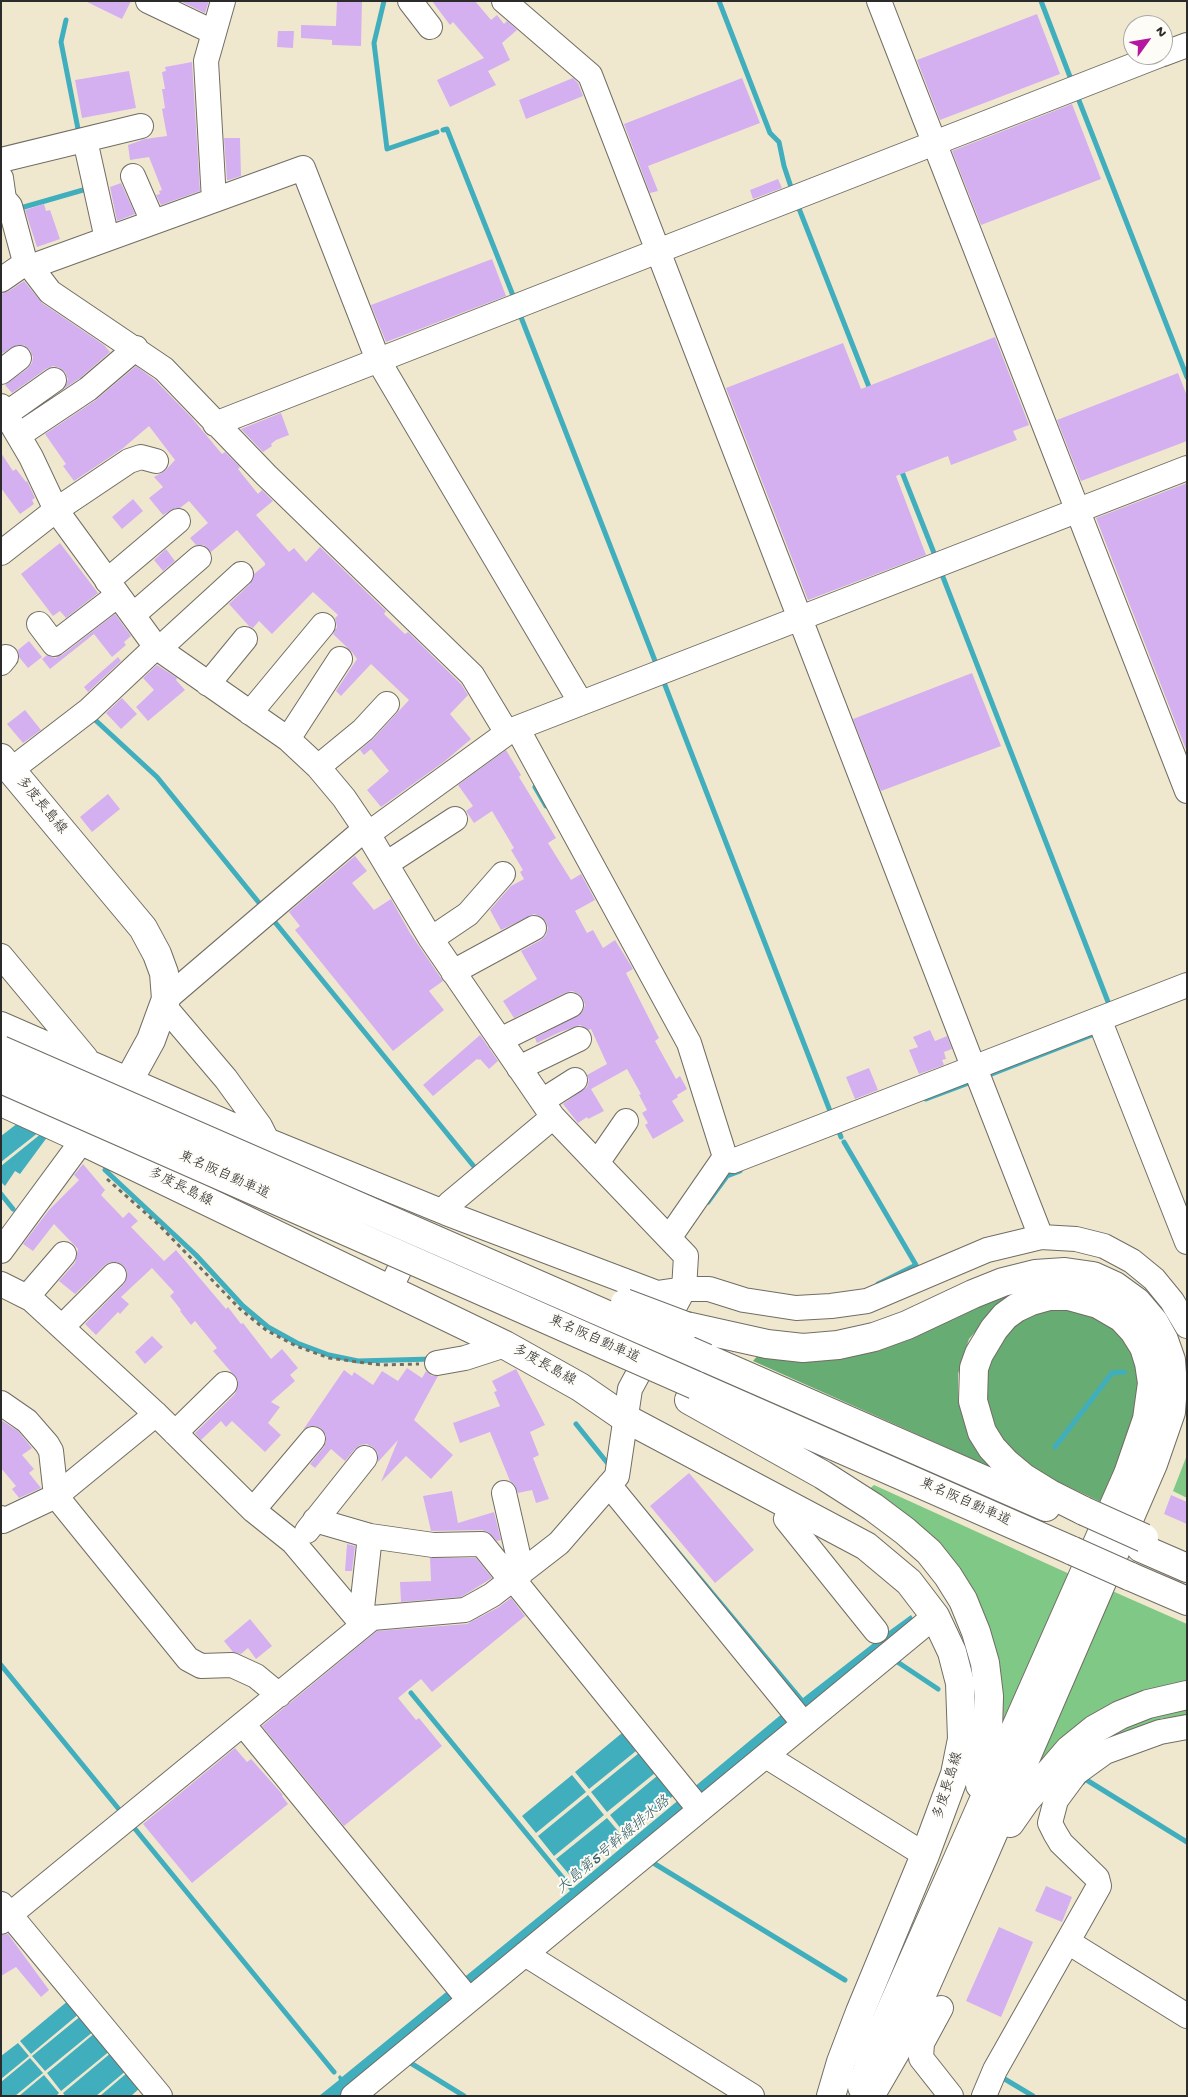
<!DOCTYPE html>
<meta charset="utf-8">
<style>
body{margin:0}
#map{position:relative;width:1188px;height:2097px;overflow:hidden;background:#f0e8ce;font-family:"Gochi Hand",sans-serif}
canvas{display:block}
.frame{position:absolute;inset:0;border:2px solid #2b2b2b;pointer-events:none}
.north{position:absolute;left:1123px;top:15px;width:50px;height:50px;box-sizing:border-box;background:#fdfcf7;border:1px solid #a9a8a5;border-radius:50%;rotate:58deg;font-size:14px;font-weight:700;line-height:20px;text-align:center;color:#2b2b2b}
.north::after{content:'';display:block;margin:auto;width:18px;height:22px;background:#b5179e;clip-path:polygon(50% 0,100% 100%,50% 72%,0 100%)}
</style>
<div id="map">
<canvas width="1188" height="2097"></canvas>
<div class="frame"></div>
<div class="north">N</div>
</div>
<script>
const context = document.querySelector('canvas').getContext('2d');
context.lineJoin = 'round';
function fill(path, color) { context.fillStyle = color; context.fill(path, 'evenodd'); }
const toPath = rows => new Path2D(rows.map(r => 'M' + r).join(''));
function trace(path, color, width, dash) { context.strokeStyle = color; context.lineWidth = width; context.lineCap = dash ? 'butt' : 'round'; context.setLineDash(dash || []); context.stroke(path); }
function drawText(font, color, halo, rows, align = 'center') {
  context.font = font + ' "Gochi Hand","Klee One",sans-serif'; context.lineWidth = 4; context.setLineDash([]); context.textBaseline = 'middle'; context.strokeStyle = halo; context.fillStyle = color; for (const [text, x, y, turn = 0] of rows) {
    context.save(); context.translate(x, y); context.rotate((+turn || 0) * Math.PI / 180); context.textAlign = isNaN(turn) ? turn : align; if (halo) context.strokeText(text, 0, 0); context.fillText(text, 0, 0); context.restore();
  }
}
fill(toPath([
 [1187,1455,1187,1498,1173,1491],
 [874,1485,1074,1576,1001,1740,987,1633,868,1490],
 [1110,1590,1187,1624,1187,1686,1024,1780],
 [1187,1707,1187,1717,1162,1718,1110,1741,1095,1743,1145,1717]
]), '#7fc885');
fill(toPath([
 [1005,1291,1008,1302,987,1318,969,1339,958,1374,958,1400,968,1428,995,1469,753,1361,759,1354],
 [1050,1305,1097,1314,1120,1333,1136,1359,1139,1401,1133,1436,1103,1503,1046,1476,1016,1456,1000,1440,984,1410,984,1361,1010,1325]
]), '#67ac72');
fill(toPath([
 [18,1123,39,1132,1,1162,1,1136],
 [42,1133,48,1136,20,1174,15,1171,5,1186,1,1182,1,1166],
 [626,1486,803,1698,889,1631,911,1615,916,1623,340,2096,319,2096,339,2080,338,2077,340,2075,342,2077,570,1891,568,1888,571,1886,573,1888,795,1703,620,1491],
 [622,1733,636,1751,589,1789,575,1772],
 [639,1753,655,1773,607,1812,591,1792],
 [572,1775,586,1792,536,1833,522,1816],
 [657,1776,673,1796,626,1835,610,1815],
 [588,1795,604,1815,554,1856,538,1836],
 [607,1818,623,1837,573,1879,556,1859],
 [69,2000,80,2013,31,2054,20,2041],
 [82,2015,94,2031,45,2071,32,2056],
 [96,2032,111,2050,61,2091,47,2073],
 [18,2043,29,2056,1,2079,1,2056],
 [112,2052,127,2070,96,2096,65,2096,63,2093],
 [30,2058,43,2073,15,2096,1,2096,1,2082],
 [128,2072,141,2087,131,2096,100,2096],
 [44,2075,59,2093,56,2096,19,2096]
]), '#41aebe');
trace(toPath([
 [384,1,374,43,387,149,437,132],
 [719,1,770,133,779,142,784,166,791,187],
 [1041,1,1072,82],
 [66,20,61,42,79,134],
 [1078,98,1187,377],
 [443,130,447,129,514,298],
 [798,206,871,392],
 [17,209,90,188],
 [519,312,657,666],
 [900,467,936,558],
 [941,572,1110,1007],
 [663,680,830,1111],
 [92,717,157,777,260,904],
 [535,787,546,806],
 [274,921,476,1169],
 [984,1077,1097,1033],
 [926,1099,974,1081],
 [837,1127,841,1137],
 [844,1142,916,1265,878,1284],
 [105,1170,196,1255,243,1306,268,1327,297,1343,329,1355,358,1361,432,1359],
 [1,1194,13,1209],
 [708,1202,727,1176,740,1171],
 [576,1424,609,1465],
 [1055,1447,1112,1373,1124,1372],
 [896,1661,938,1689],
 [1,1665,122,1813],
 [411,1693,567,1883],
 [1083,1782,1085,1779,1187,1842],
 [131,1824,334,2072],
 [655,1864,845,1980],
 [409,2062,464,2096],
 [1003,2078,1033,2096]
]), '#41aebe', 5);
fill(toPath([
 [85,1,131,1,122,19],
 [180,1,209,1,205,13],
 [337,1,362,1,361,46,332,45,332,40,301,38,301,25,336,26],
 [432,1,475,1,491,20,497,15,504,24,507,21,517,30,502,43,510,60,488,71,496,85,450,107,437,80,484,58,453,22,450,25],
 [1037,14,1060,74,940,120,917,60],
 [278,31,294,31,293,48,277,47],
 [192,62,200,191,161,205,156,195,160,194,159,191,162,190,149,157,130,160,128,145,145,139,167,136,162,109,165,108,162,89,165,89,162,72,166,71,165,67],
 [129,71,136,108,82,118,75,80],
 [573,78,578,83,583,96,526,119,519,100],
 [742,78,760,123,648,166,658,191,650,193,624,124],
 [1072,104,1101,179,981,225,952,151],
 [224,138,240,138,241,176,229,180,227,180],
 [778,179,782,188,753,199,750,190],
 [121,183,135,214,117,221,110,187],
 [44,204,46,211,50,210,60,239,37,247,25,210],
 [492,259,506,296,386,342,371,305],
 [24,281,42,303,104,345,110,352,80,378,65,388,68,379,65,372,60,368,53,366,46,369,12,393,5,385,27,369,32,363,33,357,30,350,24,345,17,345,1,354,1,294,9,291],
 [995,337,1029,425,1013,431,1017,440,951,465,948,456,896,476,926,555,808,600,726,388,843,343,861,389],
 [136,366,155,380,191,417,222,454,225,452,240,467,238,469,258,494,262,490,273,501,256,515,289,552,294,548,306,562,320,547,386,611,384,614,405,634,408,632,461,684,468,695,450,714,471,739,445,761,381,807,367,790,389,771,371,749,364,755,360,750,373,739,409,700,371,664,341,696,336,691,357,659,352,652,333,634,337,627,335,618,338,615,313,592,272,634,259,621,253,628,249,626,229,604,250,584,254,574,265,565,265,563,237,530,211,552,204,545,196,545,190,538,208,523,189,501,180,508,175,508,163,515,149,498,163,487,154,477,165,471,175,460,149,426,122,449,74,481,63,466,66,464,45,434,96,400],
 [1178,373,1187,396,1187,441,1081,481,1057,420],
 [281,413,289,435,276,440,271,444,272,446,263,452,241,429],
 [1,453,13,471,16,469,26,482,27,481,35,498,32,500,34,504,20,514,1,488],
 [1187,483,1187,752,1096,518],
 [133,499,143,511,122,529,112,517],
 [60,543,98,593,66,618,60,611,53,616,21,574],
 [166,549,175,561,163,571,154,560],
 [115,614,131,636,124,642,126,645,112,657,94,634,50,669,42,659,47,655,55,658,62,655],
 [29,641,42,657,28,668,19,657,18,650],
 [118,657,121,661,88,692,84,687],
 [157,665,177,678,176,680,185,690,148,721,136,707,154,690,143,678],
 [972,673,1001,746,881,791,853,719],
 [122,698,137,714,121,729,106,713],
 [25,710,41,730,23,743,7,724],
 [506,750,521,775,519,777,556,838,548,843,571,880,581,874,595,900,575,911,587,933,593,930,603,948,615,940,630,964,633,969,626,973,659,1038,655,1041,676,1079,680,1076,687,1089,677,1095,678,1097,672,1101,684,1121,653,1139,645,1125,648,1123,642,1113,647,1110,639,1095,641,1094,627,1069,591,1089,604,1111,588,1119,587,1117,578,1123,563,1104,587,1087,589,1080,587,1075,607,1064,591,1029,589,1030,580,1025,560,1032,537,1043,535,1038,582,1013,585,1005,583,999,579,994,572,991,565,993,514,1018,503,1001,537,979,521,951,541,940,546,935,548,928,546,922,542,917,534,914,501,930,490,910,511,886,524,879,520,872,523,870,511,850,514,848,492,811,474,823,466,811,473,806,458,785],
 [108,794,120,809,92,832,80,817],
 [355,856,367,871,352,883,374,910,391,899,410,933,443,981,429,991,444,1010,393,1051,295,930,300,926,289,912],
 [930,1030,935,1041,947,1036,952,1049,944,1052,946,1059,942,1060,944,1065,919,1074,909,1050,918,1047,913,1037],
 [480,1035,498,1061,489,1069,480,1059,479,1060,477,1059,433,1096,423,1085],
 [869,1068,878,1090,855,1099,846,1077],
 [83,1164,105,1190,101,1195,123,1218,129,1212,138,1221,131,1227,164,1261,176,1250,226,1309,228,1307,241,1324,243,1323,271,1359,282,1349,298,1368,290,1375,295,1381,271,1402,280,1407,268,1423,281,1435,265,1452,232,1421,226,1427,221,1421,201,1440,195,1433,235,1394,238,1387,238,1380,213,1351,217,1348,195,1321,191,1325,180,1311,181,1310,170,1296,174,1292,152,1268,121,1297,129,1304,120,1314,118,1312,96,1335,85,1324,124,1284,127,1278,127,1271,124,1266,117,1262,110,1262,105,1265,75,1294,59,1281,75,1263,78,1249,54,1224,33,1251,23,1244,49,1210,79,1180,74,1175],
 [152,1336,163,1347,145,1364,135,1352],
 [407,1368,422,1378,426,1371,432,1376,438,1376,414,1420,453,1455,431,1479,406,1456,381,1482,398,1440,378,1462,378,1453,373,1447,367,1444,360,1445,355,1449,345,1461,331,1449,315,1468,310,1464,324,1447,326,1442,326,1435,322,1429,316,1426,309,1426,303,1430,344,1370,352,1376,354,1372,373,1385,382,1371,398,1381],
 [516,1369,545,1425,530,1432,539,1455,533,1458,549,1499,536,1503,532,1490,518,1493,514,1484,510,1481,490,1432,460,1443,453,1423,500,1406,494,1392,497,1391,492,1381],
 [1,1420,18,1431,32,1448,22,1455,34,1469,29,1473,41,1488,19,1498,12,1489,16,1486,1,1468],
 [689,1473,754,1550,715,1583,650,1506],
 [452,1491,458,1523,494,1512,501,1540,497,1541,488,1532,482,1530,431,1531,423,1496],
 [1171,1495,1187,1502,1187,1524,1164,1514],
 [347,1544,355,1546,352,1571,345,1571],
 [430,1558,476,1558,492,1578,461,1597,401,1602,400,1582,431,1581],
 [511,1598,525,1616,432,1692,421,1679,398,1698,416,1720,419,1718,442,1746,344,1826,262,1726,377,1631,467,1624,499,1607],
 [250,1619,272,1646,256,1659,248,1648,241,1654,233,1652,224,1641],
 [235,1748,247,1762,251,1759,283,1795,282,1796,288,1804,192,1883,143,1824],
 [1046,1886,1072,1897,1062,1922,1035,1911],
 [999,1927,1033,1942,1001,2017,966,2001],
 [8,1934,49,1990,41,1997,16,1967,1,1976,1,1935]
]), '#d4b0f0');
const minor = toPath([
 [148,1,213,32],
 [410,1,430,27],
 [504,1,590,75,974,1069],
 [879,1,1187,791],
 [1163,54,1187,45],
 [85,140,107,239],
 [1,160,141,126],
 [133,176,153,222],
 [1,178,4,199,10,206,24,258,50,292,164,369,266,475,472,675,507,733],
 [214,200,206,61,223,1],
 [30,267,303,168,378,360,581,703],
 [1,280,27,262],
 [1,372,19,358],
 [1,406,31,457,56,510,156,647,288,739,318,767,344,798,365,829,431,939,553,1117,686,1256,684,1289,630,1389,617,1476,559,1543,492,1595,465,1610,372,1618,1,1922],
 [6,414,54,380],
 [215,424,1160,55],
 [19,435,88,389,136,348],
 [1,553,56,510,129,461,141,457,156,461],
 [107,581,178,521],
 [133,615,199,558],
 [39,624,54,644,118,595],
 [159,649,241,574],
 [1,663,6,657],
 [208,684,245,639],
 [250,713,323,625],
 [517,728,689,1043,725,1157,669,1238],
 [288,739,340,659],
 [318,767,363,730,387,704],
 [11,770,89,710,156,647],
 [368,834,507,733,517,728,1187,468],
 [386,864,455,819],
 [431,939,468,914,503,874],
 [1,956,86,1058],
 [453,972,534,928],
 [166,999,365,829],
 [164,1006,226,1079,260,1126,267,1140],
 [1099,1019,1187,1242],
 [1,1024,267,1140,446,1213,657,1293,684,1289,709,1289,744,1300,796,1308,831,1306,867,1301,987,1250,1041,1237,1076,1239,1104,1246,1132,1261,1154,1279,1172,1301,1187,1326],
 [500,1040,571,1005],
 [519,1068,579,1039],
 [975,1068,1041,1237],
 [542,1101,575,1080],
 [1,1104,82,1141,1,1251],
 [725,1157,733,1161,1187,985],
 [597,1163,626,1121],
 [446,1213,449,1204,553,1117],
 [1,1284,31,1299,156,1414,253,1510,293,1542,363,1625],
 [390,1289,414,1240],
 [27,1297,64,1254],
 [62,1327,114,1275],
 [437,1363,465,1358,505,1345],
 [1,1403,27,1421,47,1444,51,1451,56,1496,188,1659,201,1666,232,1665,256,1676,279,1695],
 [175,1433,225,1384],
 [609,1485,804,1724],
 [504,1493,522,1572],
 [792,1506,786,1519,876,1631],
 [253,1510,313,1439],
 [1,1518,3,1521,56,1496,156,1414],
 [315,1520,370,1536,433,1545,482,1544,511,1580],
 [307,1531,365,1458],
 [513,1579,700,1810],
 [363,1625,362,1608,370,1536],
 [243,1724,469,2000],
 [766,1756,925,1855],
 [1,1904,160,2096],
 [1068,1942,1187,2016],
 [525,1954,752,2096],
 [941,2008,922,2043,921,2058,951,2096],
 [353,2096,935,1616],
 [984,2096,995,2070,1099,1886,1097,1878,1061,1843,1055,1833,1050,1823,1056,1800,1076,1773,1105,1752,1160,1732,1187,1727]
]);
const major = toPath([
 [1,758,143,928,157,954,164,973,166,999,151,1040,129,1080,82,1141,505,1345,580,1387,625,1418,866,1546,909,1582,935,1616,952,1652,960,1683,962,1739,955,1774,925,1855,860,2012,841,2062,831,2096]
]);
const highway = toPath([
 [686,1326,767,1344,803,1348,838,1345,874,1337,907,1325,973,1294,1003,1282,1035,1274,1065,1272,1093,1276,1115,1286,1137,1302,1154,1322,1164,1340,1171,1360,1173,1386,1171,1412,1153,1464,979,1866,899,2046,870,2096],
 [706,1358,1046,1507],
 [695,1385,1073,1551],
 [689,1400,823,1475,873,1507,905,1531,929,1552,948,1576,963,1600,976,1632,985,1663,989,1696,988,1731,980,1785],
 [1141,1548,1187,1568],
 [1129,1576,1187,1601],
 [1010,1823,1026,1800,1069,1750,1095,1729,1120,1715,1148,1704,1187,1695],
 [862,2087,876,2044,1128,1474,1147,1419,1152,1383,1149,1363,1144,1347,1134,1331,1122,1318,1098,1304,1069,1296,1049,1296,1031,1301,1016,1308,1005,1316,994,1329,979,1354,974,1368,973,1401,982,1432,992,1448,1006,1463,1024,1478,1050,1494,1084,1511]
]);
trace(minor, '#706d64', 26);
trace(major, '#706d64', 30);
trace(highway, '#706d64', 30);
trace(toPath([
 [107,1179,159,1225,240,1309,266,1330,296,1346,329,1358,381,1365,419,1364]
]), '#706d64', 3, [4, 4]);
trace(minor, '#fff', 24);
trace(major, '#fff', 28);
trace(highway, '#fff', 28);
const highwayBridge = toPath([
 [1,1050,706,1358],
 [1,1079,695,1385],
 [625,1303,686,1326],
 [1084,1511,1144,1538],
 [1073,1551,1129,1576]
]);
trace(highwayBridge, '#706d64', 30, []);
trace(highwayBridge, '#fff', 28);
drawText('14px', '#2b2b2b', '#fdfcf7', [
 ["多度長島線",41,806,50],
 ["東名阪自動車道",224,1176,24],
 ["多度長島線",180,1188,26],
 ["東名阪自動車道",594,1340,24],
 ["多度長島線",544,1366,29],
 ["東名阪自動車道",965,1503,24],
 ["多度長島線",949,1786,-73]
]);
drawText('italic 15px', '#345f66', '#fdfcf7', [
 ["大島第5号幹線排水路",614,1846,-40]
]);
</script>
